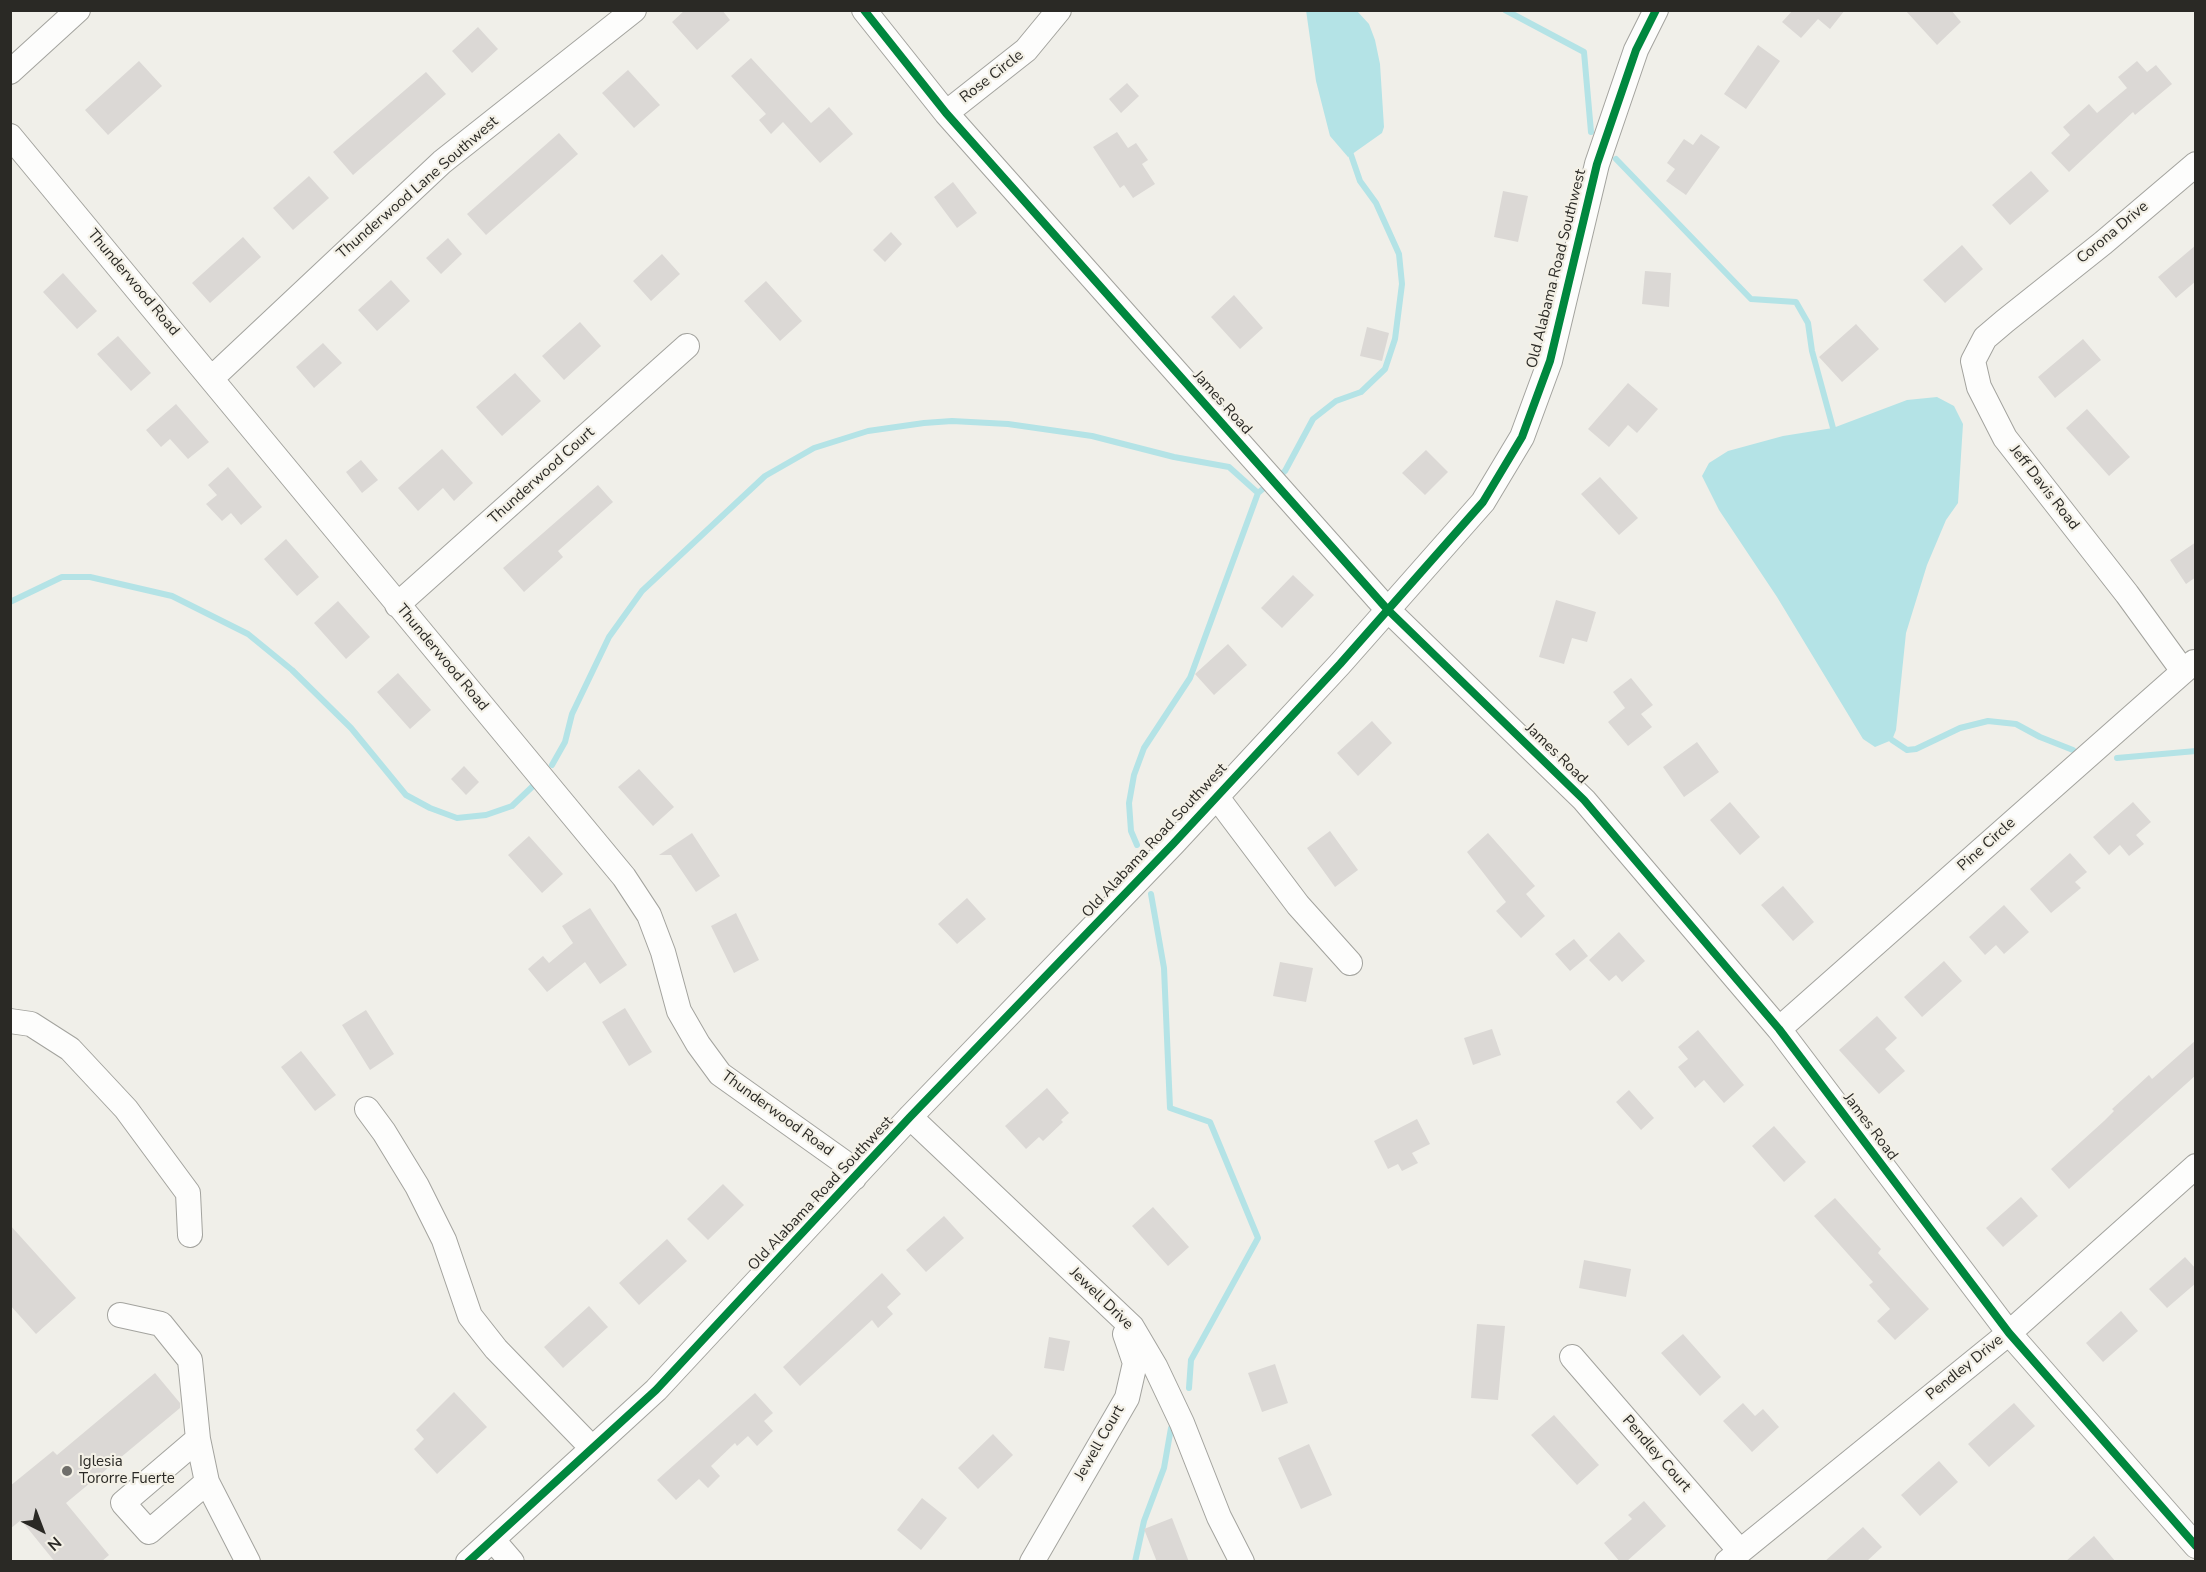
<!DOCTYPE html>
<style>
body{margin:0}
#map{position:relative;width:2206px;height:1572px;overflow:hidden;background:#f0efe9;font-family:"Nunito Sans",sans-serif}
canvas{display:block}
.frame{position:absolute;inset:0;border:12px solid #2a2925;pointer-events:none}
.north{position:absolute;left:12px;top:1500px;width:60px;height:60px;-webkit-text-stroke:4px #f3f0e6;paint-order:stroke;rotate:138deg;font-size:16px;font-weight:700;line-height:24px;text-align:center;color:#2a2925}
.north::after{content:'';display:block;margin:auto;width:21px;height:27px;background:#2a2925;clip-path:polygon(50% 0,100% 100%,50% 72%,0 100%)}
</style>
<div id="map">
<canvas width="2206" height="1572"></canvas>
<div class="frame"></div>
<div class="north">N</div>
</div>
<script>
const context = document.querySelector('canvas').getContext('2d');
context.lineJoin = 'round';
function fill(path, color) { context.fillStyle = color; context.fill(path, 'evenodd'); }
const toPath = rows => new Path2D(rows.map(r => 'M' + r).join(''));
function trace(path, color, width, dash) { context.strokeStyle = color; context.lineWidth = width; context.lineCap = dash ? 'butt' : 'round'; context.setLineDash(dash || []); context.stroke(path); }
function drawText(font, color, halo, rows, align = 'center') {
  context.font = font + ' "Nunito Sans",sans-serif'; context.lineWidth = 4.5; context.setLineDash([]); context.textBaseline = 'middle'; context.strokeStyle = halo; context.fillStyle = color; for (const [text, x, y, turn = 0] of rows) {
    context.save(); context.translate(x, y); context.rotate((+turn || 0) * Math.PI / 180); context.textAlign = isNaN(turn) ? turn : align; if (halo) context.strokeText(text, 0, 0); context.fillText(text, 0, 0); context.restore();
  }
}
fill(toPath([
 [1306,10,1357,11,1369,24,1375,40,1380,64,1384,127,1382,133,1348,157,1330,136,1316,81],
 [1937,397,1954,406,1963,424,1958,503,1946,520,1927,565,1906,633,1896,730,1892,740,1875,747,1863,739,1777,597,1719,510,1702,476,1709,463,1728,451,1783,436,1833,428,1907,400]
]), '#b4e3e6');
trace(toPath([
 [1505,10,1584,52,1591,132],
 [1616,159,1751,299,1796,302,1808,323,1812,351,1833,428],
 [1278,477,1285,471,1313,419,1336,401,1361,392,1385,369,1395,339,1402,284,1399,254,1376,203,1360,181,1349,149],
 [10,602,62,577,90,577,172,596,248,634,292,670,351,728,406,795,430,808,457,818,486,815,512,806,533,786],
 [1892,740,1907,750,1916,749,1960,728,1988,721,2016,724,2040,737,2073,750],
 [2117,758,2196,751],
 [552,765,565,742,572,714,609,637,642,591,765,476,814,448,868,431,924,423,952,421,1008,424,1092,436,1174,457,1229,467,1258,493],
 [1137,845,1131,831,1129,803,1134,775,1144,748,1190,678,1258,493,1270,483],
 [1151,894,1164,968,1170,1108,1210,1122,1258,1238,1191,1360,1189,1388],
 [1135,1562,1144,1521,1164,1468,1171,1428]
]), '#b4e3e6', 6);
fill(toPath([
 [685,10,722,10,730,20,697,50,672,22],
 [1793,10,1845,10,1830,29,1818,19,1801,38,1782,22],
 [1905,10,1951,10,1961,22,1937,45],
 [478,27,498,49,472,73,452,51],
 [1758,45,1780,61,1746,109,1724,94],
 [751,58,811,123,829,107,853,134,820,163,783,122,771,134,759,120,766,114,731,76],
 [139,61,162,86,108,135,85,110],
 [2137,61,2147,72,2156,65,2172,84,2135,115,2133,112,2069,172,2051,153,2070,135,2063,127,2089,104,2097,113,2127,88,2118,77],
 [628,70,660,105,634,128,602,93],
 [426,72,446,94,353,175,333,152],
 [1127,83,1139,96,1121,113,1109,99],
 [1117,132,1128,148,1136,143,1148,160,1142,164,1155,184,1133,198,1124,185,1120,188,1093,147],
 [559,133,578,154,486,235,467,214],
 [1701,134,1720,147,1686,195,1666,181,1675,169,1667,163,1684,139,1693,145],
 [2031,171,2049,191,2010,225,1992,205],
 [309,176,329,198,293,230,273,208],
 [953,182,977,213,957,228,934,197],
 [1503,191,1528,196,1518,242,1494,237],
 [891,232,902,244,885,262,873,250],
 [243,237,261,257,210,303,192,283],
 [448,238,462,254,441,274,426,258],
 [1962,245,1983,269,1945,303,1923,280],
 [2196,245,2196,281,2176,298,2158,277],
 [662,254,680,274,651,301,633,281],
 [1645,271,1671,273,1669,307,1642,304],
 [63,273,97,311,77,329,43,292],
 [391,280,410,301,377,331,358,310],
 [766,281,802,321,780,341,744,301],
 [1234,295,1263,328,1240,349,1211,317],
 [580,322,601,346,564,380,542,356],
 [1856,324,1879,349,1842,382,1819,357],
 [1367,327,1389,333,1382,361,1360,356],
 [118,336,151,373,131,391,97,354],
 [2083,339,2101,360,2055,398,2038,377],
 [323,343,342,363,314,388,296,367],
 [515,373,541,401,502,436,476,407],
 [1628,383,1658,409,1637,433,1628,425,1609,447,1588,429],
 [176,404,209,442,188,459,170,439,161,447,146,430],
 [2087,409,2130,457,2109,476,2066,428],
 [442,449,473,483,454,501,443,488,418,511,398,488],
 [1426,450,1448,472,1425,495,1402,473],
 [361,460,378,480,362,493,346,472],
 [228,467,262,507,241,525,231,513,222,521,206,504,217,495,208,485],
 [1600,477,1638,518,1619,535,1581,494],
 [598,485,613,502,558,551,563,557,524,592,503,568],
 [286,539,319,577,297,596,264,559],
 [2196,542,2196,577,2186,584,2170,560],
 [1293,575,1314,595,1282,628,1261,608],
 [1556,600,1596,612,1587,642,1572,638,1564,664,1539,657],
 [338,601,370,637,346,659,314,623],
 [1228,644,1247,665,1214,695,1195,674],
 [398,673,431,710,410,729,377,692],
 [1631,678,1653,705,1641,714,1652,727,1628,746,1608,722,1625,708,1613,692],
 [1372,721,1392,743,1358,776,1337,753],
 [1697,742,1719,772,1684,797,1663,767],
 [464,766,479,782,466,795,451,779],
 [639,769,674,807,653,826,618,787],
 [1730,802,1760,837,1740,855,1710,820],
 [2133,802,2151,822,2136,835,2144,844,2129,856,2120,845,2109,855,2093,837],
 [1330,831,1358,870,1335,887,1307,848],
 [692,833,720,876,696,892,671,855,659,855],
 [1488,833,1535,886,1526,894,1545,916,1521,938,1496,911,1506,902,1467,852],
 [529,836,563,874,542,893,508,855],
 [2070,853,2087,872,2075,882,2081,888,2051,913,2030,889],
 [1783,886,1814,922,1793,941,1761,905],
 [967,898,986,919,957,944,938,924],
 [2004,905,2029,932,2004,954,1996,945,1985,955,1969,937],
 [590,908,627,965,600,984,585,962,547,992,528,969,543,956,549,963,573,943,562,926],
 [736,913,759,960,734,973,711,926],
 [1619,932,1645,961,1622,982,1616,975,1609,981,1589,960],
 [1574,939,1588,956,1570,971,1555,954],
 [1944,961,1962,981,1922,1017,1904,997],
 [1280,962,1313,968,1306,1002,1273,996],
 [625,1008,652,1052,629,1066,602,1022],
 [366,1010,394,1054,370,1070,342,1025],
 [1877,1016,1897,1038,1885,1049,1905,1071,1879,1094,1839,1050],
 [1492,1029,1501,1055,1473,1065,1464,1038],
 [1698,1030,1744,1085,1724,1103,1704,1080,1695,1088,1678,1067,1688,1059,1678,1047],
 [2196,1040,2196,1075,2069,1189,2051,1169,2104,1121,2114,1111,2112,1109,2149,1075,2152,1079],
 [301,1051,336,1095,315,1111,281,1067],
 [1047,1088,1069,1113,1061,1120,1063,1122,1043,1141,1039,1137,1026,1149,1005,1126],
 [1629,1090,1654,1118,1641,1130,1616,1102],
 [1417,1119,1430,1144,1412,1153,1418,1163,1402,1171,1398,1164,1388,1169,1374,1141],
 [1774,1126,1806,1162,1784,1182,1752,1146],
 [723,1184,744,1205,708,1240,687,1219],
 [2021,1197,2038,1216,2003,1247,1986,1228],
 [1835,1198,1881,1249,1878,1253,1929,1309,1895,1340,1877,1321,1890,1309,1869,1285,1873,1282,1814,1216],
 [1153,1207,1189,1247,1168,1266,1132,1226],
 [944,1216,964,1238,926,1272,906,1250],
 [10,1225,76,1298,36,1334,10,1305],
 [667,1239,687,1261,639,1305,619,1283],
 [2185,1257,2196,1269,2196,1283,2167,1308,2149,1289],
 [1584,1260,1631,1269,1626,1297,1579,1288],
 [882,1273,901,1294,887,1307,893,1314,878,1328,872,1320,800,1386,783,1367],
 [589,1306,608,1327,563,1368,544,1347],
 [2121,1311,2138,1331,2103,1362,2086,1343],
 [1477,1324,1505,1326,1498,1400,1471,1398],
 [1683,1334,1721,1377,1700,1396,1661,1353],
 [1049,1337,1070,1341,1064,1371,1044,1368],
 [1275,1364,1288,1403,1262,1412,1248,1373],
 [155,1373,180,1403,180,1408,66,1503,109,1555,101,1562,55,1562,21,1520,10,1529,10,1486,53,1451,57,1455],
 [454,1392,487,1427,437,1474,414,1449,424,1439,416,1430],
 [755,1393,773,1413,764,1421,773,1431,757,1446,748,1436,737,1446,735,1443,711,1466,720,1476,708,1488,699,1479,676,1500,657,1480],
 [1743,1403,1755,1416,1763,1409,1779,1427,1752,1452,1723,1421],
 [2014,1403,2035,1426,1989,1467,1968,1444],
 [1554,1415,1599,1465,1577,1485,1531,1435],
 [993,1434,1013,1455,978,1489,958,1468],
 [1309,1444,1332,1495,1301,1509,1278,1458],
 [1939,1461,1958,1482,1920,1516,1901,1495],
 [922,1498,947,1518,921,1550,897,1530],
 [1644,1501,1666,1526,1626,1562,1620,1562,1604,1543,1632,1519,1628,1515],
 [1172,1518,1189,1562,1157,1562,1144,1529],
 [1863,1527,1882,1547,1866,1562,1824,1562],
 [2094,1536,2116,1562,2065,1562]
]), '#dbd8d5');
const minor = toPath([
 [864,10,946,113,1387,609,1584,800,1779,1029,2009,1333,2196,1546],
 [10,72,78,10],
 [946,113,1026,50,1059,10],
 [10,136,624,877,649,915,663,952,679,1011,698,1044,720,1074,845,1163,854,1178],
 [212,378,442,162,634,10],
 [397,605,687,346],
 [2183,671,2127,594,2005,438,1979,387,1973,361,1985,338,2005,321,2103,243,2196,164],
 [1216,796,1298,905,1350,963],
 [10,1021,31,1024,70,1049,126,1109,188,1193,190,1235],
 [1779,1029,2194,662],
 [367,1109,384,1132,417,1186,444,1240,470,1316,496,1349,592,1448],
 [910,1117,1132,1327,1155,1366,1182,1423,1219,1517,1242,1562],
 [120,1315,161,1324,190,1360,198,1439,123,1503,149,1532,207,1482],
 [1572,1357,1740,1551],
 [198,1439,207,1482,248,1562],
 [493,1540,512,1562],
 [468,1562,656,1390,910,1117,1173,844,1340,664,1483,502,1522,437,1550,361,1597,164,1636,50,1656,10],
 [1032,1562,1127,1398,1135,1363,1125,1334],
 [1727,1562,2009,1333,2196,1166]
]);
trace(minor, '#a3a39e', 26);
trace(minor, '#fdfdfc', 24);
trace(toPath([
 [864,10,946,113,1387,609,1584,800,1779,1029,2009,1333,2196,1546],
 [468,1562,656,1390,910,1117,1173,844,1340,664,1483,502,1522,437,1550,361,1597,164,1636,50,1656,10]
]), '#00873e', 8);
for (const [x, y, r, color] of [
 [67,1471,6,"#6f6e6a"]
]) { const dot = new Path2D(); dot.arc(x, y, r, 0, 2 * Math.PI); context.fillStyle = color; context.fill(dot); trace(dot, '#f3f0e6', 2); }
drawText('15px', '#2a2925', '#f3f0e6', [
 ["Rose Circle",992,77,-38],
 ["Thunderwood Lane Southwest",418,188,-41],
 ["Corona Drive",2113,233,-40],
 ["Old Alabama Road Southwest",1557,269,-76],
 ["Thunderwood Road",133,283,50],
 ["James Road",1222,403,48],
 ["Thunderwood Court",542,476,-42],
 ["Jeff Davis Road",2044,488,52],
 ["Thunderwood Road",442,658,50],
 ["James Road",1556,754,44],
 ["Old Alabama Road Southwest",1155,841,-47],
 ["Pine Circle",1987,845,-42],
 ["Thunderwood Road",777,1114,36],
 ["James Road",1870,1127,53],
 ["Old Alabama Road Southwest",821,1194,-47],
 ["Jewell Drive",1101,1299,44],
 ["Pendley Drive",1965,1368,-39],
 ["Jewell Court",1100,1443,-60],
 ["Pendley Court",1656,1454,49]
]);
drawText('15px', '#2a2925', '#f3f0e6', [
 ["Iglesia",79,1462],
 ["Tororre Fuerte",79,1479]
], 'left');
</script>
